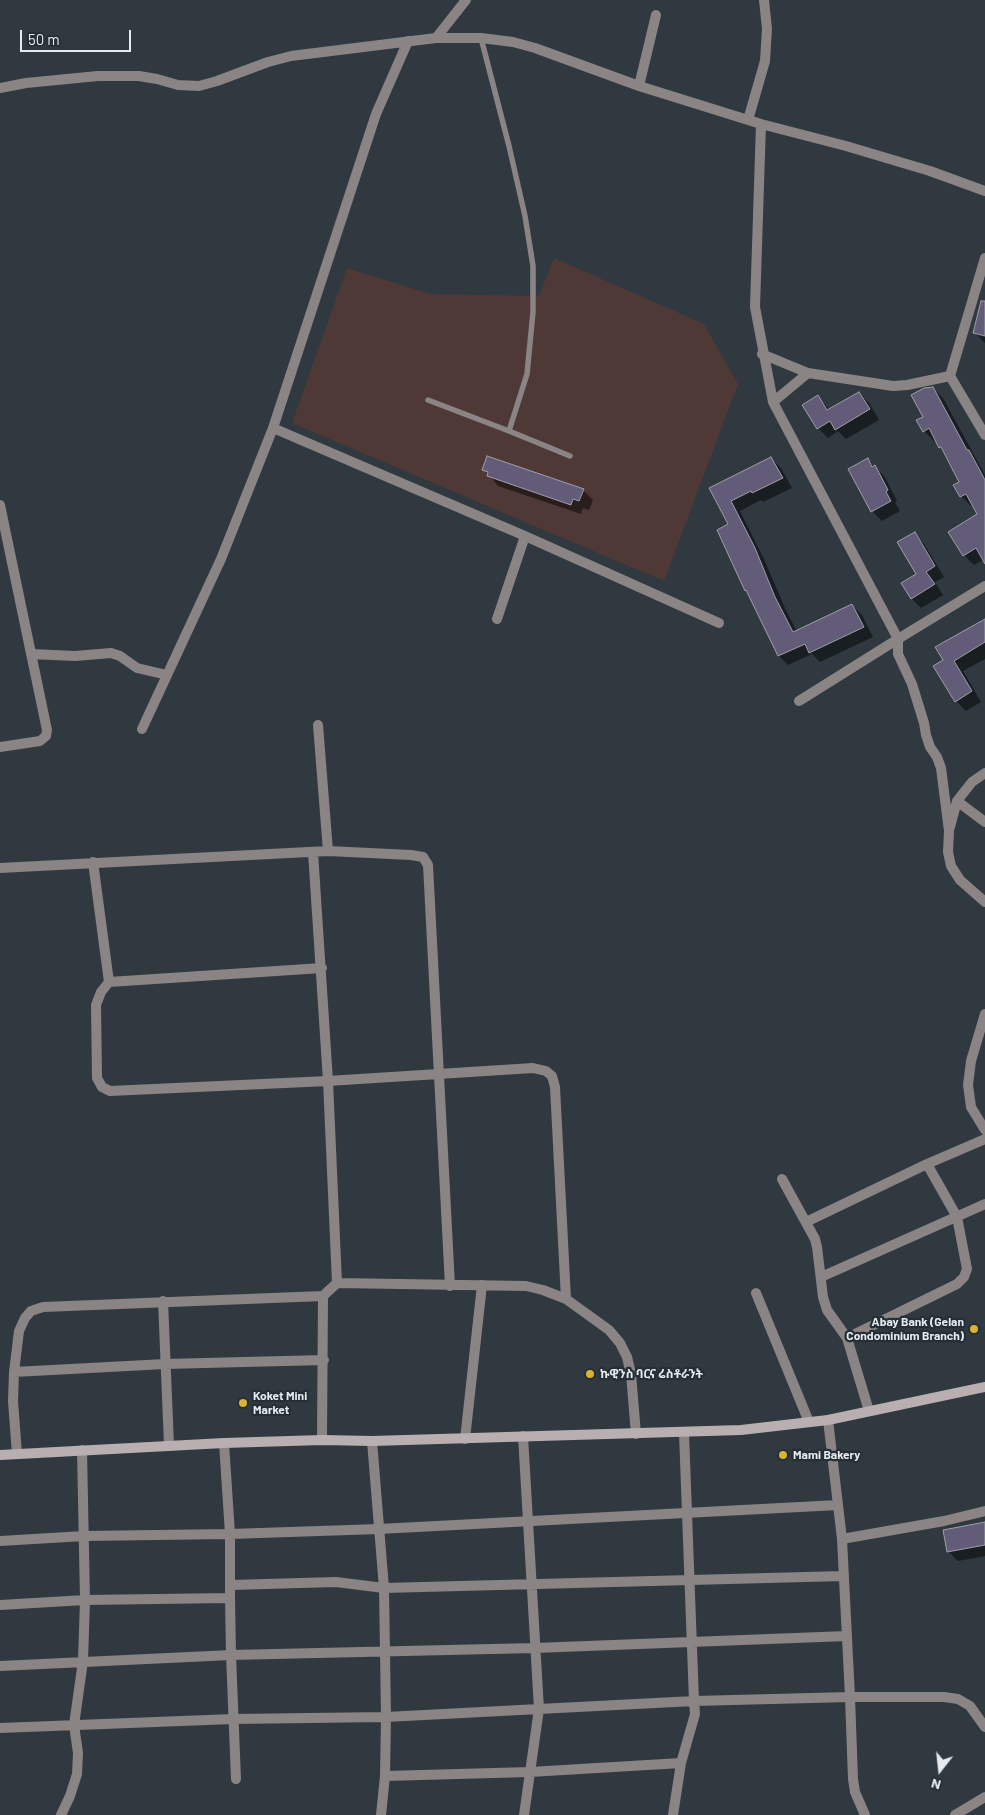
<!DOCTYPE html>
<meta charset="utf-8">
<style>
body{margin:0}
#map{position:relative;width:985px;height:1815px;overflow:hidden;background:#30393f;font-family:Barlow,sans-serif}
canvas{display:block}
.north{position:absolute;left:915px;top:1745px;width:50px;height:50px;-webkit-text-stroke:4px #262f35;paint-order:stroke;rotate:196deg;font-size:14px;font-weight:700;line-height:20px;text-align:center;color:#e5ebef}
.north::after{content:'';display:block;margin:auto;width:18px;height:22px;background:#e5ebef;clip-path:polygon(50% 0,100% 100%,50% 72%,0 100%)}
.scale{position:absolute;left:20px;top:30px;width:111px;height:22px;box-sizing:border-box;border:2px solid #e5ebef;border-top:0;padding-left:6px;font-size:15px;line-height:18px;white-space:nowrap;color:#e5ebef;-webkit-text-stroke:4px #262f35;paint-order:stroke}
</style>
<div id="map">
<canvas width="985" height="1815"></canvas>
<div class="north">N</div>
<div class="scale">50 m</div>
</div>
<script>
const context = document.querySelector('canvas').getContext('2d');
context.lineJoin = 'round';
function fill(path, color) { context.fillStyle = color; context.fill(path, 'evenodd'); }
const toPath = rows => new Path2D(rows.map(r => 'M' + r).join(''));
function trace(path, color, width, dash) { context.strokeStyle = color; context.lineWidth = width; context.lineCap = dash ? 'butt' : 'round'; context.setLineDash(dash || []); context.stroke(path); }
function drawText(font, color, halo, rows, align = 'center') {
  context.font = font + ' Barlow,"Noto Sans Ethiopic",sans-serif'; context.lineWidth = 4.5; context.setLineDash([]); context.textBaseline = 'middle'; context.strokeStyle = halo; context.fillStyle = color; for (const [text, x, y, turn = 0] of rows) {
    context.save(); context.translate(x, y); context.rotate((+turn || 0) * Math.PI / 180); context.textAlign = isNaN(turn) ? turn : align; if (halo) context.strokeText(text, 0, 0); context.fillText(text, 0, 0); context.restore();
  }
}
fill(toPath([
 [554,258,704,324,738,384,664,581,292,423,347,268,430,294,539,296]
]), '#4e3936');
fill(toPath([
 [985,311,985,343,974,332],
 [933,388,943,398,985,475,985,559,974,565,964,555,978,515,973,505,971,506,961,496,961,482,945,452,936,440,934,441,924,431,924,417],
 [859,393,869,403,879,420,846,439,838,431,828,438,818,428,818,397,830,410],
 [771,458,781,468,792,488,763,502,761,500,740,511,764,559,785,608,797,632,852,605,862,615,873,637,820,662,812,654,788,665,779,656,749,594,746,590,718,530,730,525,710,488],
 [867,460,885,477,897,501,895,502,900,511,882,521,872,511],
 [484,469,583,490,593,500,589,510,583,508,581,514,498,486],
 [915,534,924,544,944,577,935,582,943,595,921,608,912,599,918,574],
 [985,619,985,659,963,671,981,702,966,711,956,701,945,661,937,648],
 [985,1523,985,1556,958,1561,948,1551]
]), '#0007');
const building = toPath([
 [981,301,985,301,985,336,973,333,981,301],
 [933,387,967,450,969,450,985,480,985,564,976,548,963,556,948,532,977,514,966,494,960,497,953,485,959,482,941,447,939,448,929,428,923,432,916,420,923,417,911,395,924,388,933,387],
 [859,392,870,409,835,430,830,421,817,429,802,405,818,395,827,410,859,392],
 [487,456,584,489,579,501,573,499,571,505,487,476,488,472,482,470,487,456],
 [771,457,783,478,752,493,751,491,731,501,755,548,775,597,793,632,852,604,864,627,809,653,805,644,778,656,746,590,745,591,717,530,728,524,709,488,771,457],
 [868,458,872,467,875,465,888,490,886,492,891,501,871,512,848,469,868,458],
 [915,532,935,566,926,572,935,584,911,599,901,583,916,574,897,542,915,532],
 [985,619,985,642,954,661,972,691,955,702,933,666,943,660,935,647,985,619],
 [985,1522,985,1545,947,1552,943,1530,985,1522]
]);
fill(building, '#635c78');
trace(building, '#9f9da8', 1);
trace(toPath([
 [481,38,509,146,525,216,533,266,533,312,527,374,509,431],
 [428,400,509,431,570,456]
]), '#8a8485', 5.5);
trace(toPath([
 [436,38,466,0],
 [639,86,656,15],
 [0,88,26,83,98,76,139,76,157,79,178,85,199,86,217,81,268,62,291,56,436,38,481,38,513,42,535,48,639,86,761,124,846,146,930,171,985,191],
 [748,120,765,61,767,29,764,0],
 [761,124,755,307,773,402,898,639,985,586],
 [985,258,950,376,985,435],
 [762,354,808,373,893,386,907,385,950,376],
 [773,402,808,373],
 [273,428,525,536,719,623],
 [0,505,47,730,46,736,40,741,0,747],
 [497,619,525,536],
 [898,639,898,654,912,684,924,723,926,735,930,747,937,757,941,768,949,831,948,852,951,866,960,880,985,902],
 [31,654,75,656,111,653,120,656,137,668,167,675],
 [799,701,898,639],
 [318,725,328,851],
 [142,729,221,559,273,428,376,114,408,41],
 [957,801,985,822],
 [950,827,957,801,972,782,985,773],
 [313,852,328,1081,337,1283,526,1286,543,1290,566,1299,609,1330,620,1343,627,1357,631,1374,636,1434],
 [93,862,109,982],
 [0,868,328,851,411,855,423,857,428,865,450,1286],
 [322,968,109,982,101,992,96,1005,97,1078,102,1087,110,1091,328,1081,533,1068,546,1071,552,1076,555,1087,566,1299],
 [985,1014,971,1061,968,1085,971,1107,985,1130],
 [782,1179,815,1239,817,1247,823,1297,827,1310,847,1338,869,1411],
 [806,1222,927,1164,985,1139],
 [821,1277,985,1204],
 [756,1293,809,1422],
 [163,1301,169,1445],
 [847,1338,957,1284,964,1277,967,1269,957,1217,927,1164],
 [14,1372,165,1364,324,1360],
 [828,1420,842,1539,850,1697,944,1697,958,1699,970,1706,985,1727],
 [523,1436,539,1709,694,1701,684,1433],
 [465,1439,482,1285],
 [322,1440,323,1296,337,1283],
 [17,1454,13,1401,14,1372,19,1331,25,1318,31,1311,43,1307,323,1296],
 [842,1539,944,1521,985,1511],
 [0,1541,84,1536,230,1534,379,1529,838,1505],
 [230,1585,336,1582,384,1588,372,1441],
 [230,1598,231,1655,535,1648,847,1636],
 [0,1605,85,1600,82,1450],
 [0,1666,231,1655,236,1779],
 [0,1728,233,1719,386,1717,539,1709,524,1815],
 [385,1776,530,1772,681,1763],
 [61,1815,70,1796,77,1774,78,1753,74,1725,83,1661,85,1600,230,1598,230,1534,224,1443],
 [381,1815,385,1776,386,1717,384,1588,844,1576],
 [673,1815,681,1763,695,1714,694,1701,850,1697,853,1779,855,1792,865,1815],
 [955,1815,985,1797]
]), '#8a8485', 10);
trace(toPath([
 [0,1455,224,1443,322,1440,372,1441,741,1430,828,1420,985,1387]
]), '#b9afb1', 10);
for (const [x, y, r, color] of [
 [974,1329,5,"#dab333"],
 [590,1374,5,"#dab333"],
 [243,1403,5,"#dab333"],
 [783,1455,5,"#dab333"]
]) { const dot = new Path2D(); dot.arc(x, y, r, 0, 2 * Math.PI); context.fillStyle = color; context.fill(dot); trace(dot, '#262f35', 2); }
drawText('bold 12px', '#e5ebef', '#262f35', [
 ["Abay Bank (Gelan",964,1322,"right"],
 ["Condominium Branch)",964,1336,"right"],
 ["ኩዊንስ ባርና ሬስቶራንት",600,1374],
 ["Koket Mini",253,1396],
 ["Market",253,1410],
 ["Mami Bakery",793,1455]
], 'left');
</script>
